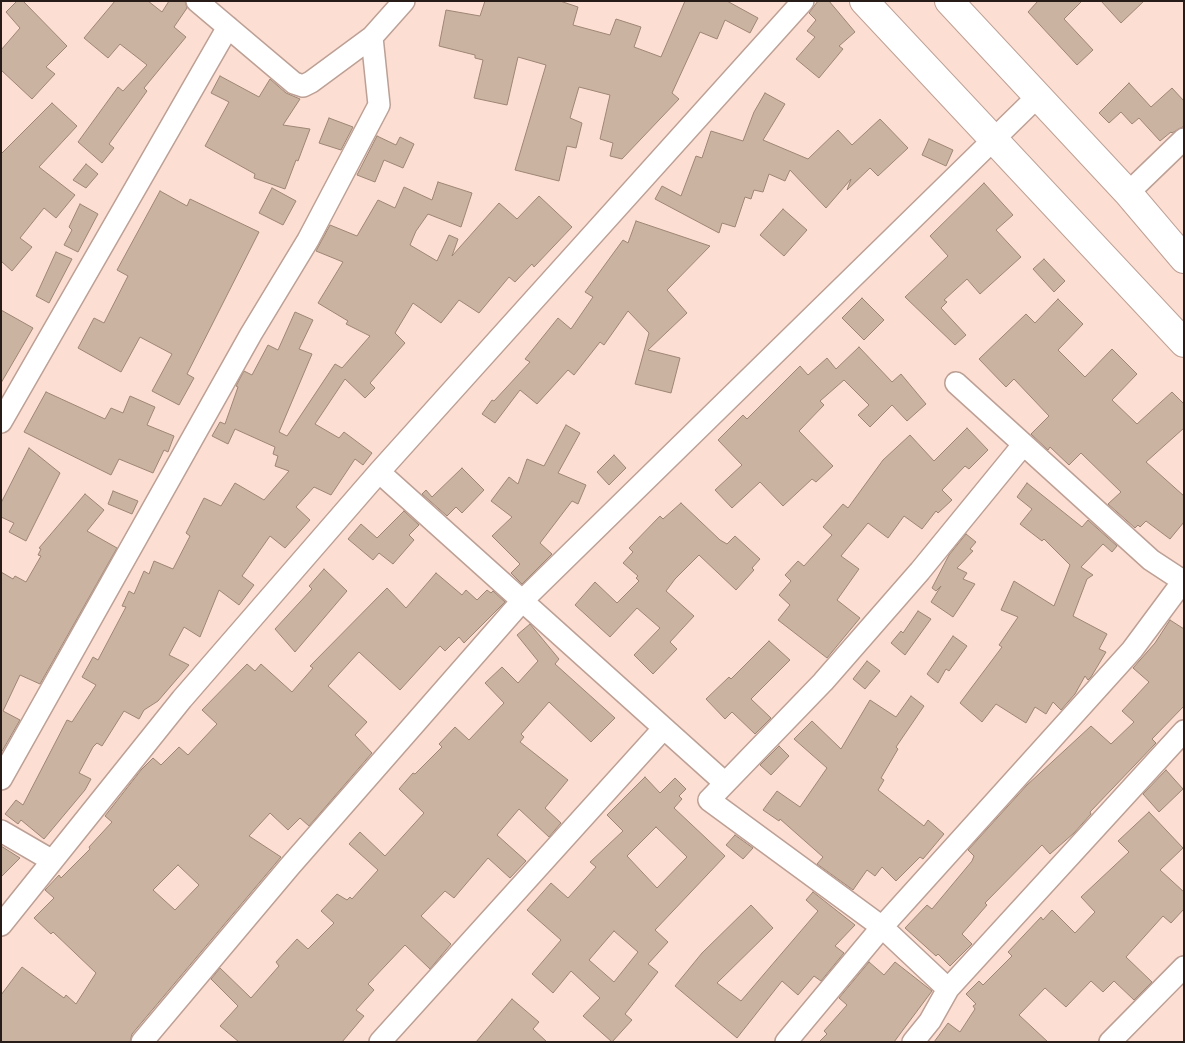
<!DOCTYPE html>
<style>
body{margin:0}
#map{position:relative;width:1185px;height:1043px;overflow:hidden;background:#fdded2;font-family:Raleway,sans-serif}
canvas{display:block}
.frame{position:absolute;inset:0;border:2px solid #271c18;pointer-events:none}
</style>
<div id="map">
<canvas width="1185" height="1043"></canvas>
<div class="frame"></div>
</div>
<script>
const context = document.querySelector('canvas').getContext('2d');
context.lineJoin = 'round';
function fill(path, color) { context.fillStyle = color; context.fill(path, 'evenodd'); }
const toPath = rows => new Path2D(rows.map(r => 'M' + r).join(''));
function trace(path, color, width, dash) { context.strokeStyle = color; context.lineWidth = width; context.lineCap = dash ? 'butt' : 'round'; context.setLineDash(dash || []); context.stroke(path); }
const building = toPath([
 [17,1,23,1,67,46,46,67,55,74,32,99,1,70,1,50,20,28,6,12,17,1],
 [115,1,148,1,162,12,169,1,185,1,187,8,174,27,186,37,144,88,147,91,109,144,114,148,102,163,78,142,118,87,123,91,147,65,120,44,108,58,84,38,115,1],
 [485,1,560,1,578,7,573,25,610,35,616,19,641,27,634,47,661,57,685,1,727,1,758,18,750,33,725,20,717,39,700,32,672,93,679,99,622,159,610,156,613,143,600,139,610,95,579,87,570,118,582,123,576,148,567,146,559,181,515,170,546,65,518,57,507,105,474,98,483,60,475,58,475,55,439,46,446,10,480,16,485,1],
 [818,1,829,1,855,32,839,46,843,49,819,78,796,59,815,37,807,31,816,20,809,13,818,1],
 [1038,1,1082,1,1064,19,1093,50,1077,65,1028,12,1038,1],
 [1101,1,1144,1,1121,23,1101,1],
 [220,76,259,97,270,79,286,93,300,99,283,125,310,129,298,161,296,160,285,189,254,178,255,174,205,146,229,102,211,93,220,76],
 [1129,83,1151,107,1172,88,1184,101,1184,126,1172,133,1171,132,1160,141,1139,118,1132,124,1121,112,1109,123,1099,113,1129,83],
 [765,93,785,104,763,140,808,159,838,130,852,145,880,119,908,148,878,176,870,168,847,190,851,179,826,208,790,170,785,181,769,174,763,192,754,190,751,199,745,197,735,227,722,223,719,233,655,199,662,186,681,196,696,156,702,158,711,131,743,141,754,112,765,93],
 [52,103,77,126,39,167,75,195,56,218,44,208,20,238,32,247,12,271,1,261,1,154,52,103],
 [329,118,353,127,341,150,319,143,329,118],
 [377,136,396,145,400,137,414,144,403,168,384,160,375,182,357,175,377,136],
 [929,139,953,150,946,166,922,155,929,139],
 [86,164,98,174,86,188,73,180,86,164],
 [438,182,472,193,461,227,428,214,416,231,410,245,437,261,449,235,458,239,452,256,499,203,517,219,539,196,572,227,534,267,532,264,515,282,509,277,479,313,459,300,441,323,413,303,395,333,405,343,370,383,375,388,365,398,345,379,315,424,339,438,344,432,372,453,363,465,355,459,331,495,314,487,296,507,310,520,285,548,270,536,242,576,254,585,239,605,219,590,200,637,184,627,169,655,189,665,158,701,144,710,139,719,124,711,102,746,97,743,93,747,79,773,91,779,85,790,44,839,21,820,18,824,5,814,16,800,23,805,67,720,72,722,96,685,82,677,93,657,98,660,126,607,122,606,129,591,134,594,144,571,149,574,154,561,173,569,190,536,186,533,204,498,221,506,235,483,264,500,289,471,275,466,278,456,273,454,275,447,235,429,228,444,212,436,220,422,225,424,238,387,236,386,244,371,252,375,268,345,278,350,295,312,313,320,299,349,312,354,279,432,287,436,335,364,342,368,370,336,346,324,348,321,318,303,343,262,316,251,330,225,357,236,378,200,395,208,404,187,432,200,438,182],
 [984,183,1013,215,996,230,1021,257,980,294,967,279,944,300,947,302,941,308,966,335,955,345,905,297,948,256,930,236,984,183],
 [272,188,296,201,283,225,259,213,272,188],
 [160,191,187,206,190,199,259,232,187,374,194,378,179,405,152,391,172,354,140,337,121,372,78,348,94,318,104,323,128,276,117,270,160,191],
 [80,204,98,214,78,252,64,245,72,230,69,227,80,204],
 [783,209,807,230,784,256,760,235,783,209],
 [636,221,710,246,667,290,687,313,648,350,680,358,671,393,635,384,649,333,628,311,604,345,600,342,574,375,568,370,537,404,520,390,495,423,482,414,492,400,494,401,530,362,525,359,558,318,571,329,593,297,585,292,623,240,628,243,636,221],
 [56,252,72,259,49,303,36,296,56,252],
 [1044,259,1065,281,1054,292,1033,269,1044,259],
 [862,298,884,320,864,340,842,318,862,298],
 [1058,299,1083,324,1058,350,1085,377,1112,349,1137,374,1112,400,1137,424,1172,392,1184,404,1184,428,1146,462,1184,496,1184,522,1170,539,1146,521,1140,527,1138,525,1135,528,1108,504,1121,492,1081,453,1069,465,1050,447,1048,450,1031,434,1049,416,1014,379,1006,387,979,359,1026,314,1035,323,1058,299],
 [1,310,33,328,1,383,1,310],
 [859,347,892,382,901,374,926,404,907,421,892,405,870,427,858,415,869,405,844,380,820,401,824,405,799,431,833,466,816,482,812,479,783,506,760,482,732,508,715,490,742,465,718,440,743,415,747,419,800,366,808,375,827,358,836,369,859,347],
 [46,392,105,419,111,408,123,413,130,396,155,407,147,425,174,436,168,452,164,450,153,473,119,459,111,475,24,432,46,392],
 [566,425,580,433,558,473,586,485,578,504,572,501,540,543,552,554,522,584,511,573,520,564,492,536,512,517,491,501,509,477,518,484,527,459,544,466,566,425],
 [967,428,988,450,969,469,965,466,942,490,952,500,938,513,936,511,922,529,904,516,888,538,868,523,841,556,859,569,837,600,860,618,827,658,778,620,790,605,779,595,791,581,785,575,798,561,804,566,832,535,823,527,843,504,848,508,883,460,910,435,934,461,967,428],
 [29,448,60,473,26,541,9,532,14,523,1,517,1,503,29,448],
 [614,455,626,468,609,485,597,472,614,455],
 [462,468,484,490,462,513,456,507,447,516,422,494,426,490,432,497,462,468],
 [1027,483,1082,527,1088,520,1117,546,1112,552,1103,544,1081,567,1093,575,1087,579,1073,616,1107,634,1099,649,1106,652,1091,677,1088,680,1085,676,1075,694,1061,710,1053,702,1046,714,1035,707,1026,723,996,704,982,722,960,703,1002,647,999,645,1018,617,1001,610,1014,581,1054,606,1070,565,1044,539,1042,541,1020,524,1032,509,1017,497,1027,483],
 [113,491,138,501,132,514,108,504,113,491],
 [85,494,104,510,87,531,117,548,40,684,20,675,3,711,20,720,1,753,1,572,13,579,15,576,26,582,41,556,38,555,41,549,39,548,85,494],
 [681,503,720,540,727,544,735,536,760,559,752,568,754,570,736,590,699,555,675,579,666,591,694,616,670,642,677,649,653,674,634,655,660,628,637,608,610,637,575,605,595,582,617,603,639,581,636,578,638,576,623,563,633,552,629,548,660,516,663,519,681,503],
 [404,511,419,525,409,535,414,540,393,564,379,553,373,560,348,539,361,524,377,538,404,511],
 [966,534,976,542,970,549,973,551,957,568,967,573,963,579,975,584,953,617,931,602,941,586,936,591,932,588,949,555,966,534],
 [324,569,347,591,295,652,275,629,312,589,309,586,324,569],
 [436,573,462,595,466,590,477,600,487,590,491,593,493,591,505,602,464,643,459,637,445,651,440,646,400,690,359,652,328,686,367,722,355,735,372,753,309,826,300,818,288,830,270,813,249,836,281,857,132,1034,130,1042,1,1042,1,995,22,967,64,998,66,995,76,1004,96,973,53,932,51,934,34,918,54,898,45,890,59,875,61,878,90,849,89,847,112,822,105,816,141,770,153,758,161,765,179,747,188,755,217,724,202,710,247,664,255,671,261,664,292,692,313,668,310,666,387,588,406,608,436,573],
 [178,865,199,885,175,910,153,890,178,865],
 [918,611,931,619,905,655,891,643,901,631,903,633,918,611],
 [1170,620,1184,629,1184,706,1152,739,1156,743,1090,812,1091,814,1074,833,1050,854,1042,845,985,903,987,905,962,934,972,944,950,966,938,954,936,956,905,928,927,905,932,909,972,861,974,856,968,850,1027,785,1091,726,1111,744,1134,722,1122,711,1149,682,1133,668,1155,643,1170,620],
 [530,624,559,659,555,664,615,718,591,742,549,702,521,734,524,737,520,742,568,780,545,808,561,823,549,837,519,809,497,835,526,861,510,878,488,858,454,898,445,891,421,916,451,944,430,969,405,945,368,984,374,990,356,1010,364,1016,342,1042,239,1042,220,1026,238,1006,211,979,220,968,251,998,279,966,276,962,297,939,308,949,334,923,321,911,337,894,347,900,350,897,352,899,378,870,349,844,360,832,385,856,424,813,399,789,413,773,415,774,442,747,439,744,455,727,469,740,504,703,485,683,502,667,518,683,538,661,517,635,530,624],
 [953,636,967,646,949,671,946,669,938,683,927,674,953,636],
 [769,641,790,660,751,699,771,718,755,734,732,712,725,719,706,699,729,677,731,679,769,641],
 [867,661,880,671,865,689,853,679,867,661],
 [911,696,924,706,896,747,898,749,881,778,884,780,878,790,924,826,928,820,944,834,923,859,920,857,896,881,882,867,875,876,867,870,853,890,817,864,823,857,780,819,779,821,763,810,777,791,800,807,827,768,794,739,812,721,841,749,870,700,896,717,911,696],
 [779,746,789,756,771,775,760,765,779,746],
 [1166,770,1183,789,1159,812,1143,794,1166,770],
 [645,777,660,793,675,778,686,789,679,796,682,799,674,808,725,856,655,930,668,942,648,964,658,972,625,1014,632,1020,612,1042,583,1016,600,998,571,971,553,993,532,974,561,940,527,910,551,883,568,898,596,867,590,862,623,831,607,815,645,777],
 [656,827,687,857,657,888,627,856,656,827],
 [614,931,638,952,614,982,589,960,614,931],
 [1149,812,1183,848,1160,870,1184,892,1184,909,1171,923,1163,916,1126,957,1152,982,1134,1000,1114,981,1103,992,1091,981,1066,1007,1045,988,1019,1015,1048,1042,934,1042,948,1023,960,1032,975,1009,973,1006,976,1004,966,994,979,981,983,985,1012,956,1008,952,1041,917,1043,920,1052,910,1075,933,1095,912,1081,897,1129,852,1118,841,1149,812],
 [735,835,753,848,743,859,726,845,735,835],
 [1,846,20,858,1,877,1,846],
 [813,892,855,925,835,946,844,953,821,981,814,976,798,995,782,981,737,1038,675,986,702,953,751,905,773,928,717,983,741,1001,818,911,806,900,813,892],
 [869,962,884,975,895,962,932,991,894,1042,819,1042,827,1034,824,1031,847,1005,839,998,869,962],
 [512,999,539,1022,533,1029,547,1042,476,1042,512,999]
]);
fill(building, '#cab3a0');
trace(building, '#9d8674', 1);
const street = toPath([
 [197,1,294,83,303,86,311,82,372,37,404,1],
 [1128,193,1184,139],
 [956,383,1151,560,1183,581],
 [1,422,228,27],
 [379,472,725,783],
 [1,779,251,334,308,240,379,105,372,37],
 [1,831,51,860],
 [1,925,182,699,379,472,803,1],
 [948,989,882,927,709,800,823,682,920,571,1023,445],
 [142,1042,290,866,522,601,1037,97],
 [380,1042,663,729],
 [786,1042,882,927,1132,650,1184,580],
 [913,1042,930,1021,948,989,1184,731],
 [1110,1042,1184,967]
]);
const secondary = toPath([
 [864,1,1184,343],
 [949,1,1128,193,1184,259]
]);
trace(street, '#bda095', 24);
trace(secondary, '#bda095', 30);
trace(street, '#fff', 21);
trace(secondary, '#fff', 28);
</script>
